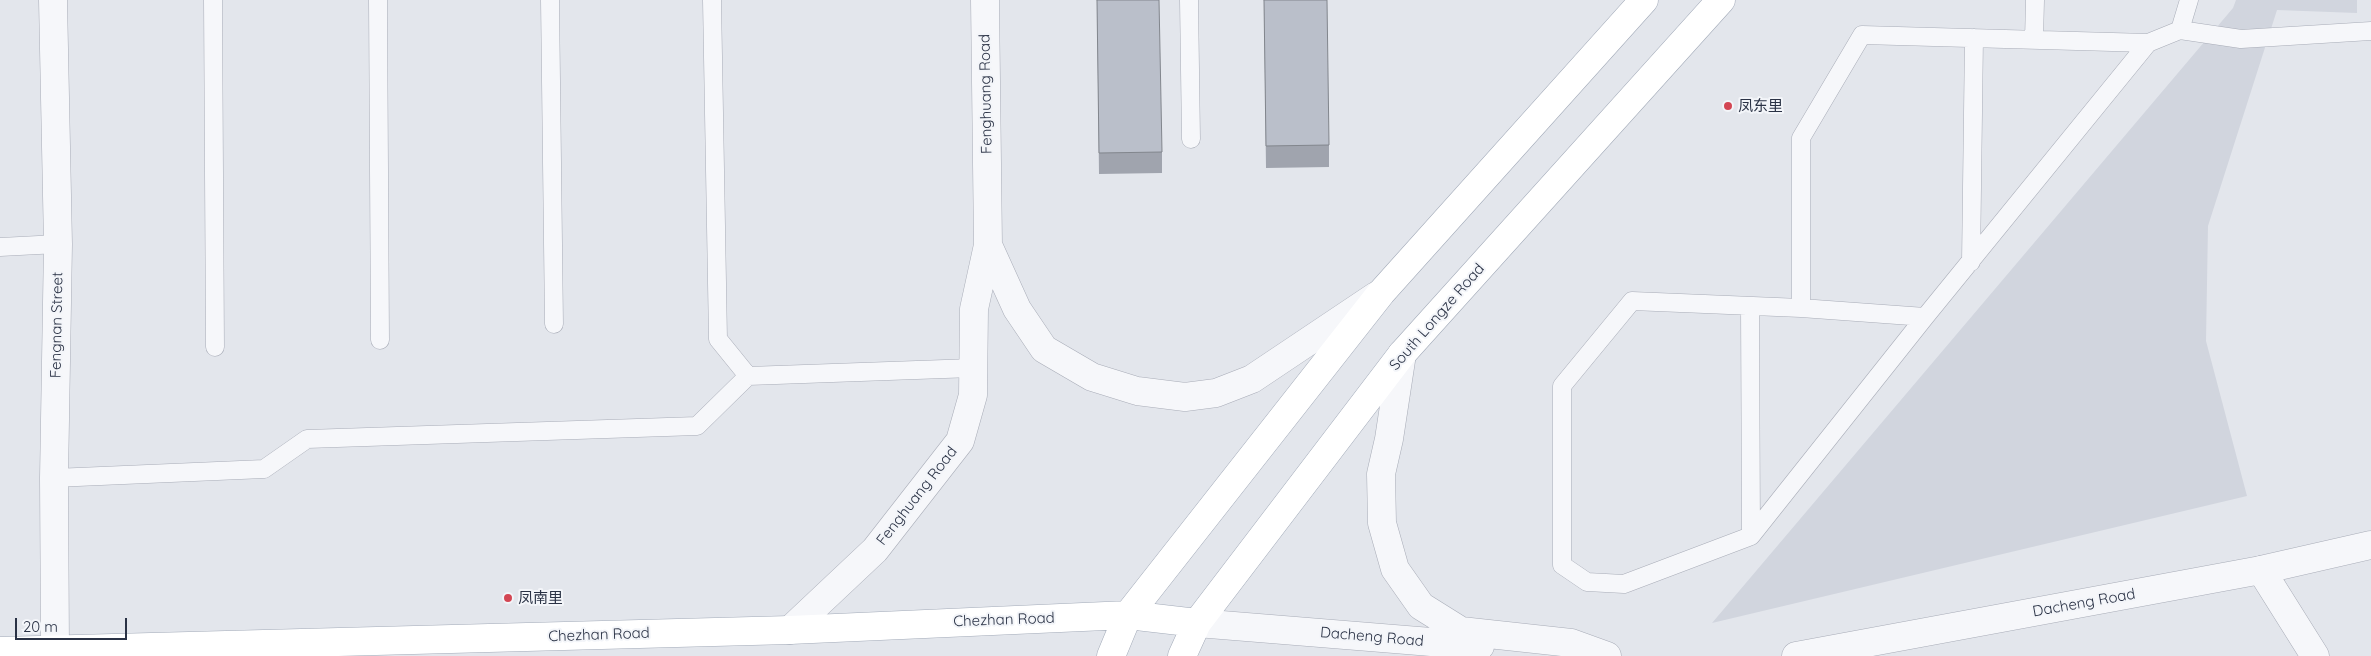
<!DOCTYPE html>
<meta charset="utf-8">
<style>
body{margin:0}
#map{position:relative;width:2371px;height:656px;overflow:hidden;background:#e3e6ec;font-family:Quicksand,sans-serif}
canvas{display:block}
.scale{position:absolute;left:15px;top:618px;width:112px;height:22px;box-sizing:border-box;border:2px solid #2a3245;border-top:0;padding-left:6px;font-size:15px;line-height:18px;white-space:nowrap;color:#2a3245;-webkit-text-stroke:4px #f3f5f9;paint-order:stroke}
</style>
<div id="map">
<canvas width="2371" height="656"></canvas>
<div class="scale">20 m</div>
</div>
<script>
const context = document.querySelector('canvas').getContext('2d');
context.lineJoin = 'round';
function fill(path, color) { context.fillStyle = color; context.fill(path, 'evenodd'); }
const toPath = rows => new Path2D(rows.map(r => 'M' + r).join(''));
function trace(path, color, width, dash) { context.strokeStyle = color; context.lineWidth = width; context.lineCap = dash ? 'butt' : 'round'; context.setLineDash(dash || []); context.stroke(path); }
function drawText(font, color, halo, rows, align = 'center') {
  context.font = font + ' Quicksand,"Noto Sans SC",sans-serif'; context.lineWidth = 4; context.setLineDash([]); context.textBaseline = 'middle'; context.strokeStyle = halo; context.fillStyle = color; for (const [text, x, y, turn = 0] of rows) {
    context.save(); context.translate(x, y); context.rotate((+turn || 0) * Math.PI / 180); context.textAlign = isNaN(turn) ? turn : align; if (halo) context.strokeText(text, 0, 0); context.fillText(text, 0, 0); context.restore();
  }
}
fill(toPath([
 [2236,0,2357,0,2357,13,2277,10,2208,226,2206,341,2247,496,1712,623,2233,8]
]), '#d1d5de');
const service = toPath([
 [213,0,215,347],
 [378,0,380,340],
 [550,0,554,324],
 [712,0,718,339,748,376,973,368],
 [1189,0,1191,139],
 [2180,30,2189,0],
 [2034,40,2035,0],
 [0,247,58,244],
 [1971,262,1974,38],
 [1750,306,1751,536],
 [1801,308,1801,138,1862,35,2148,43],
 [1925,317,1801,308,1632,301,1562,386,1562,565,1587,582,1624,584,1751,536,1925,317,2148,43,2180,30,2241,39,2371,31],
 [54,478,264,469,307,439,697,426,748,376]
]);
const minor = toPath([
 [53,0,58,244,54,478,55,650],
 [2261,570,2315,656]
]);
const tertiary = toPath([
 [988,245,1017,309,1044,349,1092,377,1137,391,1185,397,1216,393,1252,379,1376,296],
 [1402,354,1389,439,1381,474,1382,523,1395,569,1421,606,1461,631,1571,643,1607,656],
 [1197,623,1480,646],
 [790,630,875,550,960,441,973,395,974,309,988,245,985,0],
 [1796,656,2261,570,2371,545]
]);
const primary = toPath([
 [0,651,790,630,1128,615,1197,623],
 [1111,656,1128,615,1381,293,1644,0],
 [1182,656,1197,623,1402,354,1721,0]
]);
trace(service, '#a8acb7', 19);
trace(minor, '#a8acb7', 29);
trace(tertiary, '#a8acb7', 29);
trace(primary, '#a2aab8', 29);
trace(service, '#f6f7fa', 18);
trace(minor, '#f6f7fa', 28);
trace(tertiary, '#f6f7fa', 28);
trace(primary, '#fff', 28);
fill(toPath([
 [1097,0,1162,152,1162,173,1099,174],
 [1264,0,1329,145,1329,167,1266,168]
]), '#a0a4ae');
const building = toPath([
 [1097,0,1159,0,1162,152,1099,153,1097,0],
 [1264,0,1327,0,1329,145,1266,146,1264,0]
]);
fill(building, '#babfca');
trace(building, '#82868d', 1);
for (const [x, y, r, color] of [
 [1728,106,5,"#d34653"],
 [508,598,5,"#d34653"]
]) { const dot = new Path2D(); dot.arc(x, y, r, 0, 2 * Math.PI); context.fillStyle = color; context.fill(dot); trace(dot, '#f3f5f9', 2); }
drawText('15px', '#2a3245', '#f3f5f9', [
 ["Fenghuang Road",986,94,-91],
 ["South Longze Road",1437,317,-49],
 ["Fengnan Street",57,325,-89],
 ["Fenghuang Road",917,496,-52],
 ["Dacheng Road",2084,603,-10],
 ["Chezhan Road",1004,620,-2],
 ["Chezhan Road",599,635,-2],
 ["Dacheng Road",1372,637,5]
]);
drawText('15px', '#2a3245', '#f3f5f9', [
 ["凤东里",1738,106],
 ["凤南里",518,598]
], 'left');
</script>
